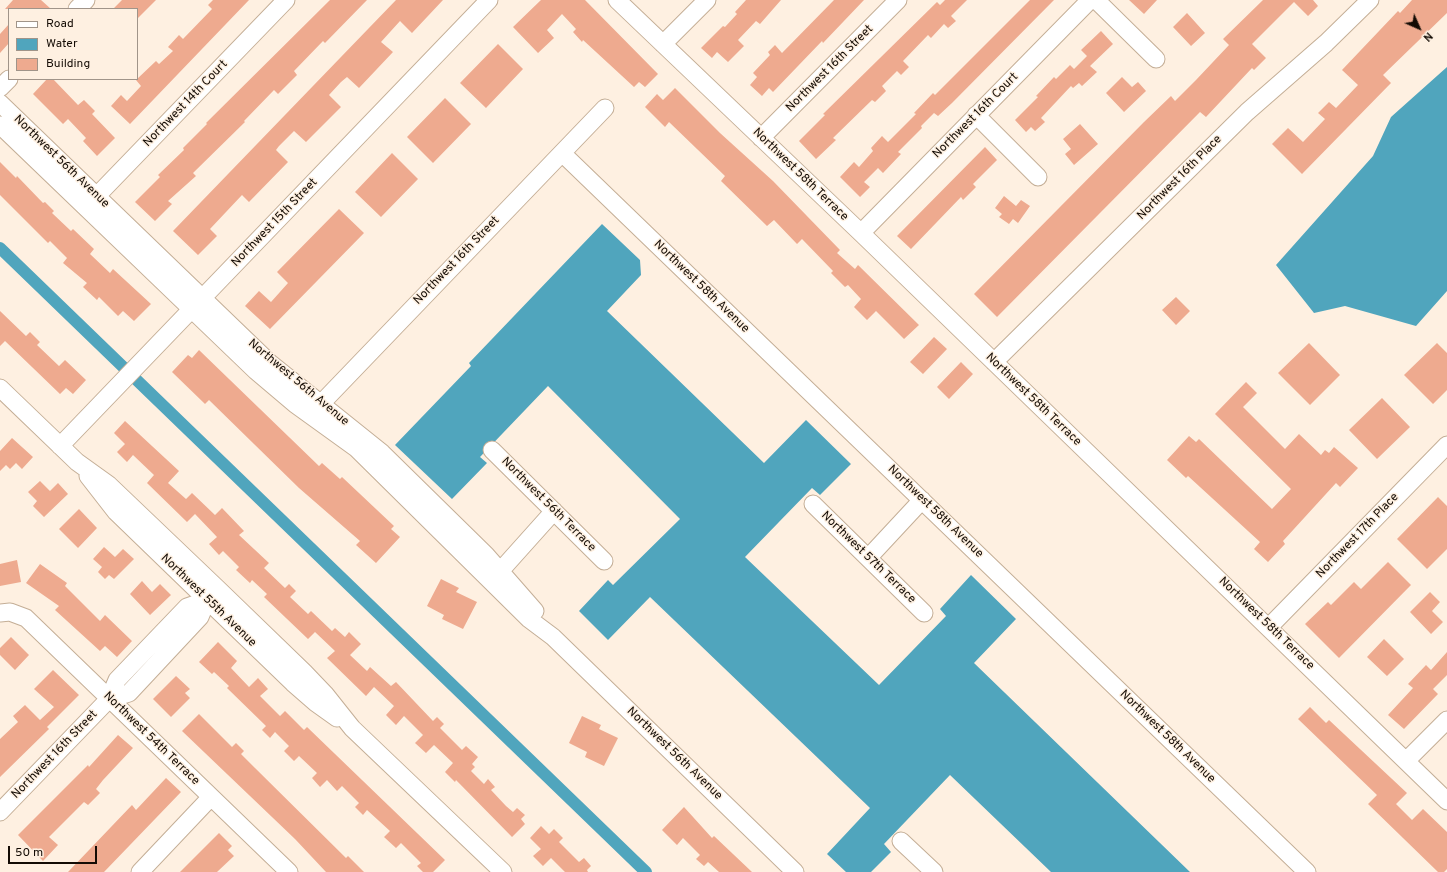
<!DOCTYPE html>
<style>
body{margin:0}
#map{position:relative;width:1447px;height:872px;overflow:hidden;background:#fef0e1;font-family:Overpass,sans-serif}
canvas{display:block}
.legend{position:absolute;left:8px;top:8px;width:130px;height:72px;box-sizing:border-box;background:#fef0e1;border:1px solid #a09489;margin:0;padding:5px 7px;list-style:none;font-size:12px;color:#130b04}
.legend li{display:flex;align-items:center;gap:8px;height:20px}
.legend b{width:20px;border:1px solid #a09489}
.north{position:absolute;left:1399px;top:8px;width:40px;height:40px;-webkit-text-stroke:3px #fef0e1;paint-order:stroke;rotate:135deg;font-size:11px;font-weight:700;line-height:16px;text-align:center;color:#130b04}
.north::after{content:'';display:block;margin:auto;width:14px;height:18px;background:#130b04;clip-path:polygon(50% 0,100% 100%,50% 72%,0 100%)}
.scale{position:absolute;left:8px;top:846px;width:89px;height:18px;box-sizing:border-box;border:2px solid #130b04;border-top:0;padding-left:5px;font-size:12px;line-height:14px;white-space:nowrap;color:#130b04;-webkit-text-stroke:3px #fef0e1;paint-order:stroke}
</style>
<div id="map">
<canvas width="1447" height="872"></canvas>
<ul class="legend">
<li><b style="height:5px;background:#fff"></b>Road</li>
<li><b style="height:11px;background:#50a5bd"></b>Water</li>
<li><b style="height:11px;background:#eeaa8f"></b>Building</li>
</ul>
<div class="north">N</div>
<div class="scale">50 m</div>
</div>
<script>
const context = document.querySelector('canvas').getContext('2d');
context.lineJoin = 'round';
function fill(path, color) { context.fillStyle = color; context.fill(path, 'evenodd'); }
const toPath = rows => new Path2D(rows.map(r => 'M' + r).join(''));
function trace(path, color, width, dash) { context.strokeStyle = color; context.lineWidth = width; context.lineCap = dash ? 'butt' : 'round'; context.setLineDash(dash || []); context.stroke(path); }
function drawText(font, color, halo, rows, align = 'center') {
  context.font = font + ' Overpass,sans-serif'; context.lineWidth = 3; context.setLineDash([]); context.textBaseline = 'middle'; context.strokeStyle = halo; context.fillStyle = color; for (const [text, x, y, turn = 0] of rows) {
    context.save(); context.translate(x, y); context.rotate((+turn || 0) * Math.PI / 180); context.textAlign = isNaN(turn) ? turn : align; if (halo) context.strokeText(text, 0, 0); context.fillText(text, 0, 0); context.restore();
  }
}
fill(toPath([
 [1447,67,1447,291,1416,326,1345,306,1314,313,1276,265,1373,156,1391,117],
 [602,224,640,260,641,275,607,311,764,463,806,420,851,464,820,495,812,488,745,557,879,685,946,616,940,609,971,575,1016,619,974,663,1190,872,1051,872,950,775,884,844,891,852,871,872,846,872,827,854,870,808,650,597,608,640,579,611,608,580,613,585,680,519,548,386,480,457,487,463,452,499,395,445,471,366,469,363]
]), '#50a5bd');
trace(toPath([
 [0,248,646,872]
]), '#50a5bd', 12);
fill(toPath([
 [13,0,41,0,51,9,5,9],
 [122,0,156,0,137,19,137,9,113,9],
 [213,0,249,0,130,124,111,106,121,95,127,101,141,86,136,80,156,61,159,64,173,51,168,47,179,35,183,39,212,9,208,5],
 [330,0,367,0,325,43,323,41,294,71,297,75,278,94,274,90,244,121,245,122,193,173,196,176,168,201,172,204,155,221,135,202,160,177,158,175,184,150,183,148,207,124,206,123],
 [396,0,443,0,412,33,400,21,381,42,393,52,359,88,347,77,341,82,329,95,341,107,306,142,294,131,279,146,276,150,288,162,249,202,242,195,210,229,217,236,198,255,173,231],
 [541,0,585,0,658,74,645,87,639,82,634,87,583,40,582,42,573,32,576,29,562,14,547,30,554,38,538,53,513,27],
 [746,0,781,0,760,24,756,21,738,40,744,46,728,62,717,52,712,58,701,48,723,26,725,27,737,14,735,12],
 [834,0,864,0,823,43,822,41,773,92,769,88,762,96,750,85,757,77,753,73,770,55,768,52,775,45,782,53],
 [945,0,967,0,951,16,956,21,948,28,944,24,931,38,928,35,903,61,909,67,901,75,897,71,882,86,886,91,875,102,872,100,833,138,836,140,816,159,799,141,825,115,823,114,937,2,940,5],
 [1030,0,1054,0,952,103,938,116,934,113,921,126,922,128,898,152,901,154,883,173,878,168,864,182,870,187,860,197,840,177,854,162,859,167,873,151,871,148,882,136,888,142,916,114,914,113,933,93,935,95],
 [1129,0,1157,0,1144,14],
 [1263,0,1313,0,1318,6,1308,16,1294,2,1252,44,1266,58,1254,70,1252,68,1206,117,1200,112,997,317,974,294,1144,122,1171,96,1175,101,1196,80,1229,45,1223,39],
 [1412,0,1447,0,1447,13,1383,75,1391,83,1302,174,1272,144,1288,128,1303,142,1325,119,1318,113,1329,102,1336,108,1358,85,1342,70,1398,11,1400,13],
 [1187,13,1205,33,1191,46,1173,27],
 [9,24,9,43,0,53,0,34],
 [1101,31,1113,44,1090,66,1097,72,1082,86,1079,83,1073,88,1071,86,1041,118,1045,122,1035,131,1031,127,1026,132,1015,120,1038,97,1036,96,1054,77,1056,79,1070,65,1074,69,1087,56,1081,50],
 [498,44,523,69,486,108,460,83],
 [1122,77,1132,87,1138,82,1146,91,1124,112,1106,93],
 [47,79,53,79,78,105,84,100,95,111,92,114,115,138,97,156,83,141,86,138,68,119,63,124,33,94],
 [675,88,720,133,773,181,840,250,837,253,855,269,858,265,919,325,904,339,876,311,867,320,854,307,861,299,848,285,845,287,831,273,833,271,802,239,797,244,774,220,767,226,721,181,725,176,669,122,665,127,645,107,657,94,663,100],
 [445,98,471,124,433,163,407,137],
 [1080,124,1098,144,1074,165,1065,154,1071,149,1063,139],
 [985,147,997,160,973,184,976,187,963,200,961,197,911,249,897,236],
 [392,153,418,179,381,217,355,192],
 [0,162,16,178,17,176,43,203,45,202,54,211,52,213,71,231,73,229,94,249,90,254,110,273,113,269,151,304,134,321,123,311,118,316,99,297,97,300,83,287,87,283,63,263,67,258,50,241,48,243,0,195],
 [1004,196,1016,206,1021,200,1030,206,1018,223,1013,219,1009,224,999,217,1002,214,995,208],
 [339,209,364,233,270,329,245,306,259,291,271,302,288,283,277,272],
 [1176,297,1190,311,1176,325,1162,310],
 [0,311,26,336,30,332,40,342,37,345,59,366,65,360,86,380,73,394,66,388,60,394,5,341,0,346],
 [934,337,947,349,923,374,910,362],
 [1309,343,1340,375,1310,405,1278,373],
 [1437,343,1447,353,1447,390,1433,404,1404,375],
 [199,350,319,466,322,463,340,479,342,477,394,526,391,529,400,537,376,563,356,545,360,541,299,488,209,400,205,404,172,372,188,355,192,358],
 [961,362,973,374,949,399,937,387],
 [1246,382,1257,393,1243,407,1285,449,1299,434,1321,455,1325,450,1329,453,1334,447,1358,468,1340,487,1336,483,1283,541,1285,544,1268,562,1254,549,1260,542,1188,476,1186,478,1167,460,1189,436,1196,442,1199,439,1272,509,1291,489,1215,414],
 [1382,398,1410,427,1377,459,1349,430],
 [125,421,179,471,168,483,186,499,192,493,215,515,222,508,244,531,239,535,269,563,264,568,285,588,289,584,296,591,290,597,308,614,311,611,332,631,335,628,345,637,349,632,361,644,350,655,367,671,370,667,391,686,396,682,433,721,437,717,444,724,440,728,462,750,466,746,478,757,472,764,475,767,471,771,484,784,488,779,495,787,491,790,506,806,513,812,517,808,525,815,521,819,525,824,512,837,456,780,455,782,445,772,453,763,434,745,426,753,415,743,423,735,404,716,396,725,386,715,394,706,374,687,366,696,327,658,335,651,315,632,308,639,264,597,267,594,252,580,250,583,236,570,239,567,223,551,219,555,209,544,217,537,195,514,187,522,147,483,154,475,133,455,127,462,117,452,125,444,114,433],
 [12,438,33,457,22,469,16,463,10,469,6,465,0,471,0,451],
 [40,481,50,491,58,483,68,494,44,517,33,506,37,501,28,492],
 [1438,497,1447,506,1447,549,1427,569,1397,539],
 [79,509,97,528,78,548,59,529],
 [104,547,115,557,123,549,134,559,114,579,109,575,105,579,98,572,102,567,93,559],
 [17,560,21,582,0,586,0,564],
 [1388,562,1411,585,1339,658,1305,624,1328,602,1331,605,1354,582,1361,589],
 [40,564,67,583,65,586,100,621,105,615,132,641,117,657,105,646,100,651,55,610,59,606,26,583],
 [441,579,459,588,456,592,477,602,463,629,442,619,444,615,427,606],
 [142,581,152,592,160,584,171,595,150,615,130,594],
 [1430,592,1440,602,1432,611,1443,622,1431,634,1410,612],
 [11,637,29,655,15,670,0,655,0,648],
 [1384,639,1404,659,1387,676,1367,657],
 [218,642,237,661,231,668,249,687,258,678,268,689,260,696,280,716,285,711,304,730,307,727,445,860,433,872,423,872,417,866,421,863,401,843,396,848,384,837,390,831,367,810,363,815,355,807,359,803,342,786,337,791,327,780,320,787,312,778,317,773,299,756,294,761,284,751,289,746,275,732,270,738,262,730,266,726,227,688,229,686,214,672,212,674,199,662],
 [1447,652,1447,675,1433,689,1438,694,1404,729,1388,715,1413,688,1408,684,1426,665,1431,670],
 [53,670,79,695,47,727,49,729,0,777,0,739,18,722,13,716,25,705,40,720,54,707,34,689],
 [176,676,190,689,185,693,190,698,171,717,153,699],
 [1310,707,1326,723,1329,720,1407,793,1396,804,1412,820,1423,809,1447,832,1447,869,1444,872,1438,872,1368,804,1377,795,1298,719],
 [199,714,232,747,236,743,244,751,241,754,255,768,346,858,348,856,364,872,326,872,295,839,182,731],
 [582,716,601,725,599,729,618,738,604,766,585,757,587,752,569,743],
 [118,735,133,748,103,780,96,789,100,793,88,805,84,802,49,837,58,845,43,861,18,835,88,765,89,767],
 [166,778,181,792,104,872,68,872,132,805,136,810],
 [684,807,712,838,714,836,752,872,719,872,708,862,704,866,696,859,700,855,683,838,677,845,662,830],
 [541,826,549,834,554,829,563,838,559,842,579,862,584,858,591,866,587,870,588,872,565,872,551,858,543,866,533,856,541,849,530,838],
 [219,833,232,846,228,850,234,856,217,872,180,872]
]), '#eeaa8f');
const minor = toPath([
 [617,0,861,233,1447,801],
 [1096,0,1156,59],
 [77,9,86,0],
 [663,44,707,0],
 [0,88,9,79],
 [0,103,271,364,382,453,486,555,535,611],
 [976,115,1038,177],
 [0,125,256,371,295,404,356,448,529,619,553,637,795,872],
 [761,138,898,0],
 [562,153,1307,872],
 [89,204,286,0],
 [861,233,1090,0],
 [994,362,1247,112,1326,43,1370,0],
 [0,388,77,462,109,485,218,589,304,672,325,694,352,728,503,872],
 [313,412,605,108],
 [60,446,489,0],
 [492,450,604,561],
 [88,476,116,512,207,600,293,683,316,703,337,718],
 [813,504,924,613],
 [869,557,922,500],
 [494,578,554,511],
 [0,613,10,612,26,618,289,872],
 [1269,627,1447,445],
 [109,699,129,693,200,617,207,600],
 [1406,761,1447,720],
 [0,812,109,699,117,680,187,607,207,600,214,592],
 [901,841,934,872],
 [140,872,211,797]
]);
trace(minor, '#c4ae96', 19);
trace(minor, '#fff', 17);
drawText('12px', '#130b04', '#fef0e1', [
 ["Northwest 16th Street",830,69,-45],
 ["Northwest 14th Court",186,104,-46],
 ["Northwest 16th Court",976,116,-45],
 ["Northwest 56th Avenue",61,162,44],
 ["Northwest 58th Terrace",800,175,44],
 ["Northwest 16th Place",1180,178,-45],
 ["Northwest 15th Street",275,223,-46],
 ["Northwest 16th Street",457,261,-46],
 ["Northwest 58th Avenue",701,287,44],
 ["Northwest 56th Avenue",298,383,40],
 ["Northwest 58th Terrace",1033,400,44],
 ["Northwest 56th Terrace",548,505,45],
 ["Northwest 58th Avenue",935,512,44],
 ["Northwest 17th Place",1358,536,-46],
 ["Northwest 57th Terrace",868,558,44],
 ["Northwest 55th Avenue",208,601,44],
 ["Northwest 58th Terrace",1266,624,44],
 ["Northwest 58th Avenue",1167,737,44],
 ["Northwest 54th Terrace",151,739,44],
 ["Northwest 56th Avenue",674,754,44],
 ["Northwest 16th Street",55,755,-46]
]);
</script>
